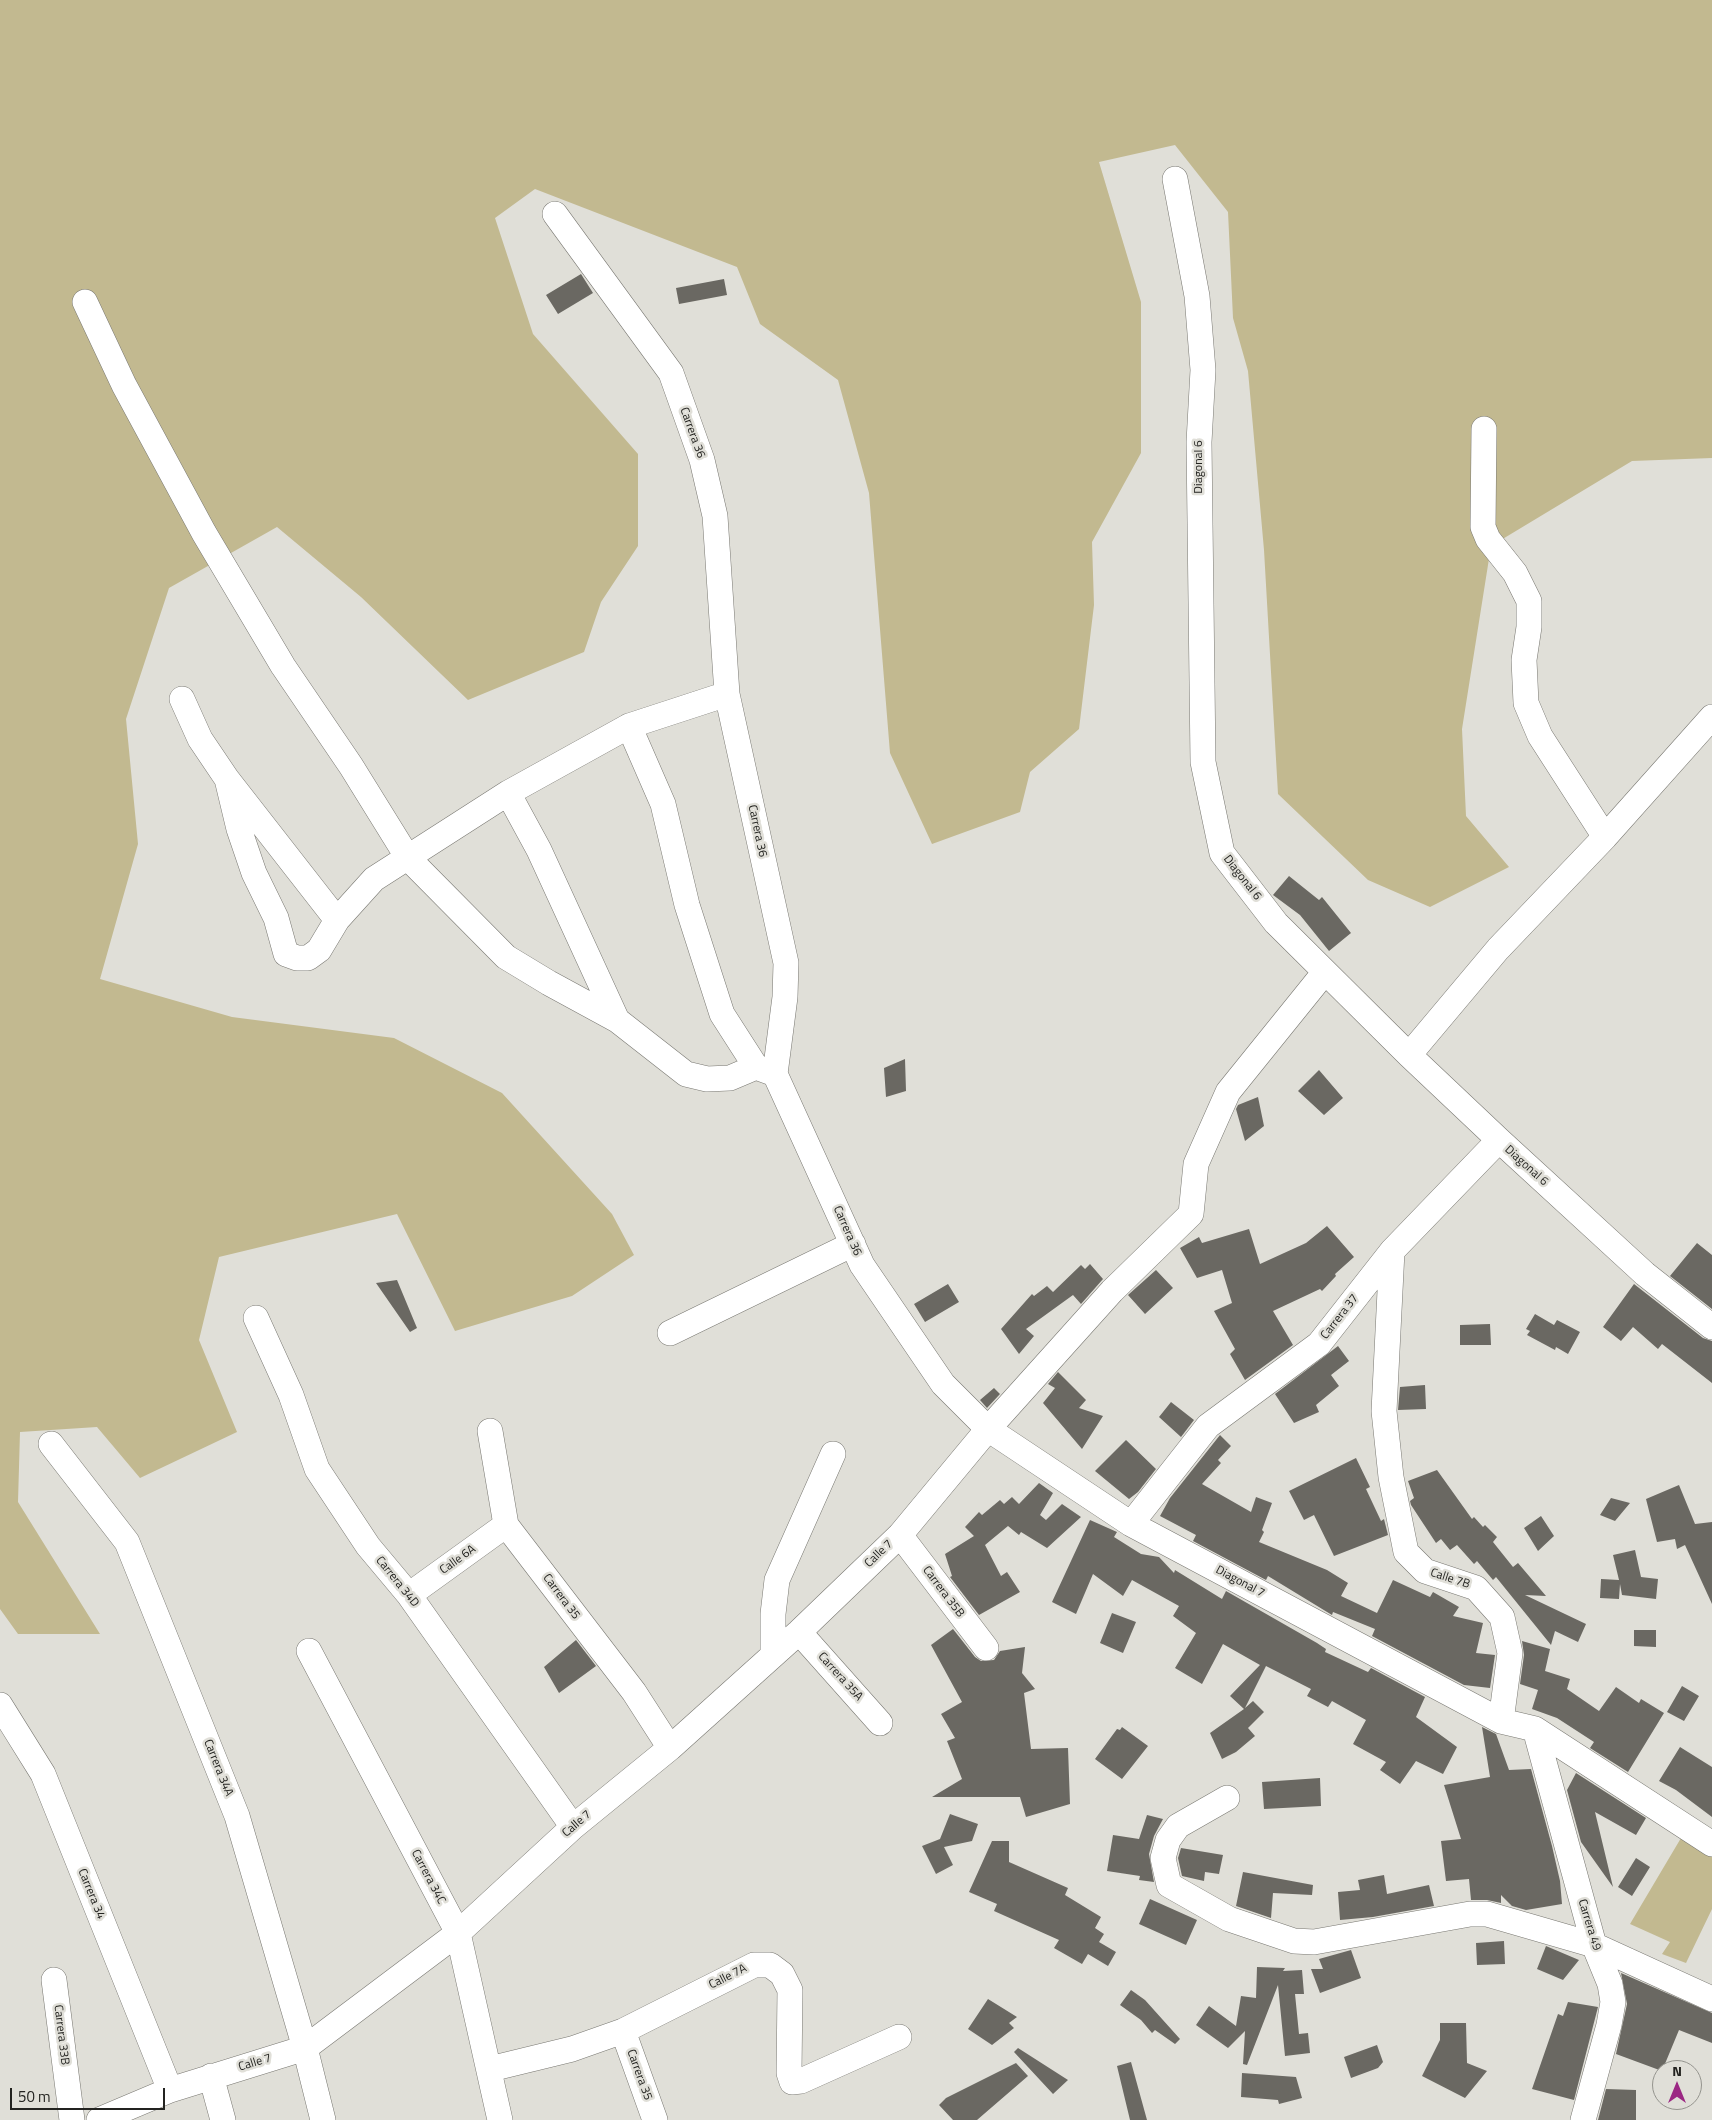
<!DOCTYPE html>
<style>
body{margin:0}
#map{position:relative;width:1712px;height:2120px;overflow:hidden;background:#e0dfd8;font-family:"Titillium Web",sans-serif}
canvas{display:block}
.north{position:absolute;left:1652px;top:2060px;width:50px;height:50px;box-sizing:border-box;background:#e0dfd8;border:1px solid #94948e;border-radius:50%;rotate:0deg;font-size:14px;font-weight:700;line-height:20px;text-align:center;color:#232320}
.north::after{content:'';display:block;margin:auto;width:18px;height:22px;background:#9b2783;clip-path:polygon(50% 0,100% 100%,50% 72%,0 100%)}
.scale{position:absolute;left:10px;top:2088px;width:155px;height:22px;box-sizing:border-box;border:2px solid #232320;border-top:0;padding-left:6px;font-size:15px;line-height:18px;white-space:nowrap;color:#232320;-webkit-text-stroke:4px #e0dfd8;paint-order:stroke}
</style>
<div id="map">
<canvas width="1712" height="2120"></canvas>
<div class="north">N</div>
<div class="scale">50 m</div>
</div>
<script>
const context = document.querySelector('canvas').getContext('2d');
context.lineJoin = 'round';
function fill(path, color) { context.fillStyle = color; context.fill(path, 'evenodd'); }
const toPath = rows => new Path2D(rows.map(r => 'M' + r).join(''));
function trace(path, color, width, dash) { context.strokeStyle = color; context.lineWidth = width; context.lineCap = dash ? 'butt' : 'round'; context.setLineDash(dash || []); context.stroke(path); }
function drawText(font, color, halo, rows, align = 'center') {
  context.font = font + ' "Titillium Web",sans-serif'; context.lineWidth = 5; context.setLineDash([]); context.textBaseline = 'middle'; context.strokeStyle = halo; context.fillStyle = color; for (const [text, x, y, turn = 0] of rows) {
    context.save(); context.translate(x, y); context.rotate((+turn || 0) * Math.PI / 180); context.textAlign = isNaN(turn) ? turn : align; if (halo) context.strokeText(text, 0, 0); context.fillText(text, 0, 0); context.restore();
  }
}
fill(toPath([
 [0,0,1712,0,1712,458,1632,461,1491,546,1462,729,1466,816,1509,867,1430,907,1368,880,1278,794,1264,550,1248,371,1233,318,1228,212,1175,145,1099,162,1141,302,1141,453,1092,542,1094,605,1079,729,1030,772,1020,812,932,844,890,753,869,493,838,380,760,324,737,267,535,189,495,218,533,334,638,454,638,546,601,602,584,652,468,700,361,597,277,527,169,588,126,719,138,844,100,979,232,1017,394,1038,502,1093,612,1214,634,1255,572,1296,455,1331,397,1214,219,1257,199,1340,237,1432,140,1478,97,1427,20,1432,18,1502,100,1634,18,1634,0,1609],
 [1681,1838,1712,1857,1712,1909,1686,1963,1662,1954,1670,1942,1630,1924]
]), '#c2b990');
fill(toPath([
 [581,274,593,293,558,314,546,295],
 [724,279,727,295,679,304,676,288],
 [1289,876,1319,900,1322,897,1351,933,1329,951,1300,915,1273,895],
 [905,1059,906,1091,886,1097,884,1068],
 [1319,1070,1343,1098,1324,1115,1298,1091],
 [1258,1097,1264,1126,1245,1141,1236,1109,1238,1105],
 [1327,1226,1354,1257,1335,1274,1336,1276,1322,1291,1320,1289,1273,1311,1293,1345,1245,1380,1230,1354,1235,1349,1214,1311,1232,1303,1222,1270,1197,1278,1180,1248,1199,1237,1202,1243,1249,1229,1260,1264,1306,1243],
 [1697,1243,1712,1255,1712,1309,1670,1276],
 [1090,1264,1103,1279,1081,1304,1073,1295,1026,1329,1034,1336,1019,1354,1001,1329,1032,1294,1034,1296,1047,1286,1053,1292,1081,1265,1085,1269],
 [1156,1270,1173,1288,1145,1314,1128,1295],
 [397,1280,417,1328,410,1332,376,1283],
 [948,1284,959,1302,925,1322,914,1304],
 [1634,1284,1703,1338,1712,1341,1712,1383,1662,1344,1658,1349,1633,1327,1621,1341,1603,1327],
 [1535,1314,1554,1325,1557,1320,1580,1332,1568,1354,1556,1347,1555,1350,1527,1335,1530,1331,1526,1329],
 [1490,1324,1491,1345,1460,1345,1460,1325],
 [1338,1346,1349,1361,1331,1375,1339,1386,1316,1405,1319,1412,1294,1423,1275,1394],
 [1058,1372,1086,1400,1079,1408,1103,1416,1082,1449,1043,1403,1055,1388,1048,1384],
 [1425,1385,1426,1409,1398,1410,1400,1387],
 [994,1388,1000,1394,987,1408,980,1400],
 [1171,1402,1194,1420,1181,1437,1159,1417],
 [1220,1435,1231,1446,1218,1460,1221,1463,1202,1484,1251,1512,1256,1497,1272,1503,1262,1530,1264,1532,1259,1542,1327,1570,1348,1583,1341,1596,1377,1613,1393,1580,1430,1597,1433,1592,1459,1607,1453,1616,1483,1623,1476,1653,1495,1655,1490,1688,1464,1685,1372,1636,1375,1629,1333,1612,1332,1615,1268,1576,1266,1580,1193,1541,1196,1535,1160,1516,1170,1498],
 [1126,1440,1156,1469,1138,1492,1129,1499,1095,1471],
 [1356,1458,1370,1487,1366,1489,1381,1521,1384,1519,1388,1535,1334,1556,1314,1515,1304,1520,1289,1491],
 [1437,1470,1472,1519,1474,1517,1483,1527,1485,1525,1497,1537,1493,1542,1513,1567,1518,1563,1546,1596,1525,1595,1586,1624,1578,1642,1555,1631,1551,1645,1496,1577,1493,1580,1477,1561,1474,1564,1457,1545,1450,1550,1441,1539,1436,1543,1411,1505,1410,1501,1414,1498,1408,1481],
 [1039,1483,1053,1493,1040,1515,1046,1520,1062,1504,1081,1517,1047,1548,1021,1532,1019,1535,1008,1526,985,1545,1001,1576,1007,1572,1020,1592,979,1615,950,1577,952,1576,945,1554,974,1536,965,1527,979,1512,982,1515,1000,1500,1004,1504,1012,1497,1019,1504],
 [1679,1485,1695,1524,1712,1522,1712,1604,1685,1545,1677,1549,1675,1539,1657,1542,1646,1499],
 [1611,1498,1630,1503,1615,1521,1600,1515],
 [1541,1516,1554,1536,1538,1551,1524,1528],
 [1090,1520,1117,1532,1114,1537,1141,1554,1159,1557,1174,1573,1175,1570,1222,1599,1226,1591,1317,1643,1326,1649,1325,1652,1368,1672,1371,1668,1425,1697,1416,1717,1457,1747,1443,1774,1416,1761,1400,1784,1380,1770,1386,1762,1353,1744,1366,1720,1332,1701,1328,1707,1307,1696,1311,1689,1266,1666,1245,1708,1253,1701,1264,1712,1248,1728,1255,1736,1236,1752,1222,1759,1210,1733,1244,1709,1230,1696,1260,1665,1223,1644,1202,1684,1175,1668,1196,1633,1173,1616,1179,1606,1132,1580,1123,1596,1093,1574,1076,1614,1052,1602],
 [1635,1550,1641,1577,1658,1579,1656,1599,1622,1595,1620,1584,1619,1599,1600,1598,1601,1579,1619,1580,1613,1555],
 [1112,1613,1136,1622,1123,1653,1100,1643],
 [953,1629,975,1657,981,1661,994,1660,1000,1651,1025,1647,1022,1673,1035,1689,1024,1693,1031,1749,1068,1748,1070,1804,1026,1817,1020,1797,932,1797,962,1779,947,1741,955,1738,941,1714,962,1702,931,1645],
 [1634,1630,1656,1630,1656,1647,1634,1646],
 [576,1640,596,1666,559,1693,544,1667],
 [1522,1641,1550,1649,1545,1671,1570,1679,1567,1689,1599,1711,1616,1687,1639,1703,1641,1699,1664,1713,1628,1772,1590,1748,1594,1742,1557,1718,1532,1709,1538,1690,1520,1684,1524,1655],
 [1682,1686,1699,1696,1684,1721,1667,1712],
 [1122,1727,1148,1746,1122,1779,1095,1759,1117,1729,1120,1730],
 [1482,1727,1496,1734,1509,1770,1531,1769,1552,1846,1560,1881,1562,1904,1526,1910,1512,1906,1501,1895,1501,1903,1487,1900,1471,1900,1469,1879,1446,1881,1441,1841,1461,1839,1444,1785,1490,1777],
 [1680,1747,1712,1767,1712,1817,1676,1790,1659,1781],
 [1576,1773,1646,1818,1636,1835,1595,1812,1613,1887,1581,1842,1567,1790],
 [1320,1778,1321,1806,1264,1809,1262,1782],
 [950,1814,978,1824,972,1841,944,1847,953,1865,936,1874,922,1846,940,1839],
 [1147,1815,1163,1819,1154,1836,1149,1854,1154,1882,1139,1880,1140,1876,1107,1871,1113,1835,1139,1839],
 [992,1841,1009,1841,1009,1862,1068,1888,1065,1895,1101,1917,1095,1928,1104,1934,1099,1942,1116,1952,1108,1966,1088,1954,1082,1964,1054,1948,1059,1940,994,1911,997,1904,969,1892],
 [1181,1848,1223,1855,1219,1874,1205,1872,1204,1881,1182,1876,1178,1858],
 [1636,1858,1650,1867,1632,1896,1618,1887],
 [1243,1872,1313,1885,1312,1895,1273,1893,1271,1918,1236,1906],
 [1384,1875,1387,1894,1429,1885,1434,1906,1373,1917,1340,1920,1338,1892,1360,1890,1358,1880],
 [1150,1899,1197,1920,1186,1945,1139,1924],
 [1504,1941,1505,1964,1477,1965,1476,1943],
 [1546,1946,1579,1960,1563,1980,1537,1969],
 [1351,1950,1361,1978,1320,1993,1311,1969,1323,1969,1319,1959],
 [1257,1967,1285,1968,1283,1971,1302,1970,1304,1994,1295,1994,1299,2034,1308,2033,1310,2053,1285,2056,1278,1985,1247,2065,1243,2064,1245,2031,1228,2048,1196,2025,1209,2006,1236,2026,1241,1996,1256,1998],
 [1621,1973,1712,2013,1712,2043,1679,2030,1662,2071,1616,2054,1627,2004],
 [1131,1990,1145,2000,1180,2039,1175,2044,1155,2030,1152,2033,1141,2020,1120,2005],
 [988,1999,1017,2017,1009,2023,1014,2028,992,2045,968,2029],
 [1568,2002,1598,2007,1574,2100,1532,2089,1558,2014,1563,2016],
 [1440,2023,1466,2023,1467,2063,1487,2071,1465,2098,1422,2076,1440,2040],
 [1377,2045,1383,2062,1378,2068,1351,2078,1344,2057],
 [1018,2048,1068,2080,1053,2094,1014,2052],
 [1131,2062,1147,2120,1130,2120,1117,2066],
 [1016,2063,1028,2076,977,2120,953,2120,939,2105,946,2098],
 [1242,2073,1296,2077,1302,2098,1279,2104,1278,2100,1241,2097],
 [1606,2089,1636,2090,1636,2120,1598,2120]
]), '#6a6862');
const minor = toPath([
 [1175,179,1197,296,1203,370,1199,442,1203,762,1222,853,1276,923,1409,1055,1499,1140,1645,1274,1712,1327],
 [555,214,671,373,702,460,715,516,727,694,786,963,785,997,775,1074,862,1265,943,1384,988,1429,1131,1524,1501,1721,1535,1729,1712,1844],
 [85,302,124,385,204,533,283,666,351,766,408,858,506,957,549,983,617,1020,686,1074,707,1079,730,1078,756,1067,775,1074],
 [1484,429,1483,527,1488,539,1515,573,1529,601,1529,627,1524,660,1526,703,1540,736,1605,837],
 [182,699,200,739,227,779,337,920],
 [629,726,663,804,687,905,722,1014,756,1067],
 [227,779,239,829,254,873,276,918,286,954,297,958,308,958,319,950,337,920,374,879,508,793,629,726,727,694],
 [508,793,539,850,617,1020],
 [1409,1055,1498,949,1605,837,1712,717],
 [1392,1251,1384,1411,1391,1477,1406,1552,1425,1571,1476,1588,1502,1617,1510,1653,1501,1721],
 [256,1318,291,1395,317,1469,368,1546,409,1595,573,1827],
 [670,1333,853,1244],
 [490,1431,506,1525,634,1692,670,1748],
 [51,1444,127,1542,237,1816,305,2048,323,2120],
 [1131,1524,1208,1426,1319,1344,1392,1251,1499,1140],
 [900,1535,986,1648],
 [409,1595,506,1525],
 [799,1632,880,1723],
 [309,1651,458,1933,500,2120],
 [773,1653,773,1614,777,1580,833,1454],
 [0,1705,43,1774,170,2090],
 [1535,1729,1594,1945,1610,1984,1613,2002,1609,2025,1583,2120],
 [1227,1798,1178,1826,1168,1840,1163,1858,1169,1885,1229,1919,1294,1941,1314,1942,1470,1914,1487,1914,1594,1945,1712,1999],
 [54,1980,72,2120],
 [623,2031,655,2120],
 [490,2069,572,2049,623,2031,754,1965,770,1965,782,1974,790,1990,789,2073,792,2082,801,2081,899,2037],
 [211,2076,223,2120],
 [99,2120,170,2090,305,2048,458,1933,573,1827,670,1748,799,1632,900,1535,988,1429,1112,1291,1191,1214,1196,1164,1228,1092,1324,973]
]);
trace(minor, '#797872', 26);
trace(minor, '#fff', 25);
drawText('12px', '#232320', '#e0dfd8', [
 ["Carrera 36",692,433,70],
 ["Diagonal 6",1199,467,-90],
 ["Carrera 36",757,831,78],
 ["Diagonal 6",1242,878,52],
 ["Diagonal 6",1526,1166,42],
 ["Carrera 36",847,1231,66],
 ["Carrera 37",1340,1317,-52],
 ["Calle 7",879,1554,-44],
 ["Calle 6A",458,1560,-36],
 ["Calle 7B",1450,1579,18],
 ["Carrera 34D",397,1582,51],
 ["Diagonal 7",1240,1582,28],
 ["Carrera 35B",943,1592,53],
 ["Carrera 35",561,1597,53],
 ["Carrera 35A",840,1677,48],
 ["Carrera 34A",218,1768,68],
 ["Calle 7",577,1824,-41],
 ["Carrera 34C",428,1877,62],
 ["Carrera 34",91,1894,68],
 ["Carrera 49",1589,1925,73],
 ["Calle 7A",728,1977,-27],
 ["Carrera 33B",61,2035,83],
 ["Calle 7",255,2063,-17],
 ["Carrera 35",639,2075,70]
]);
</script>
